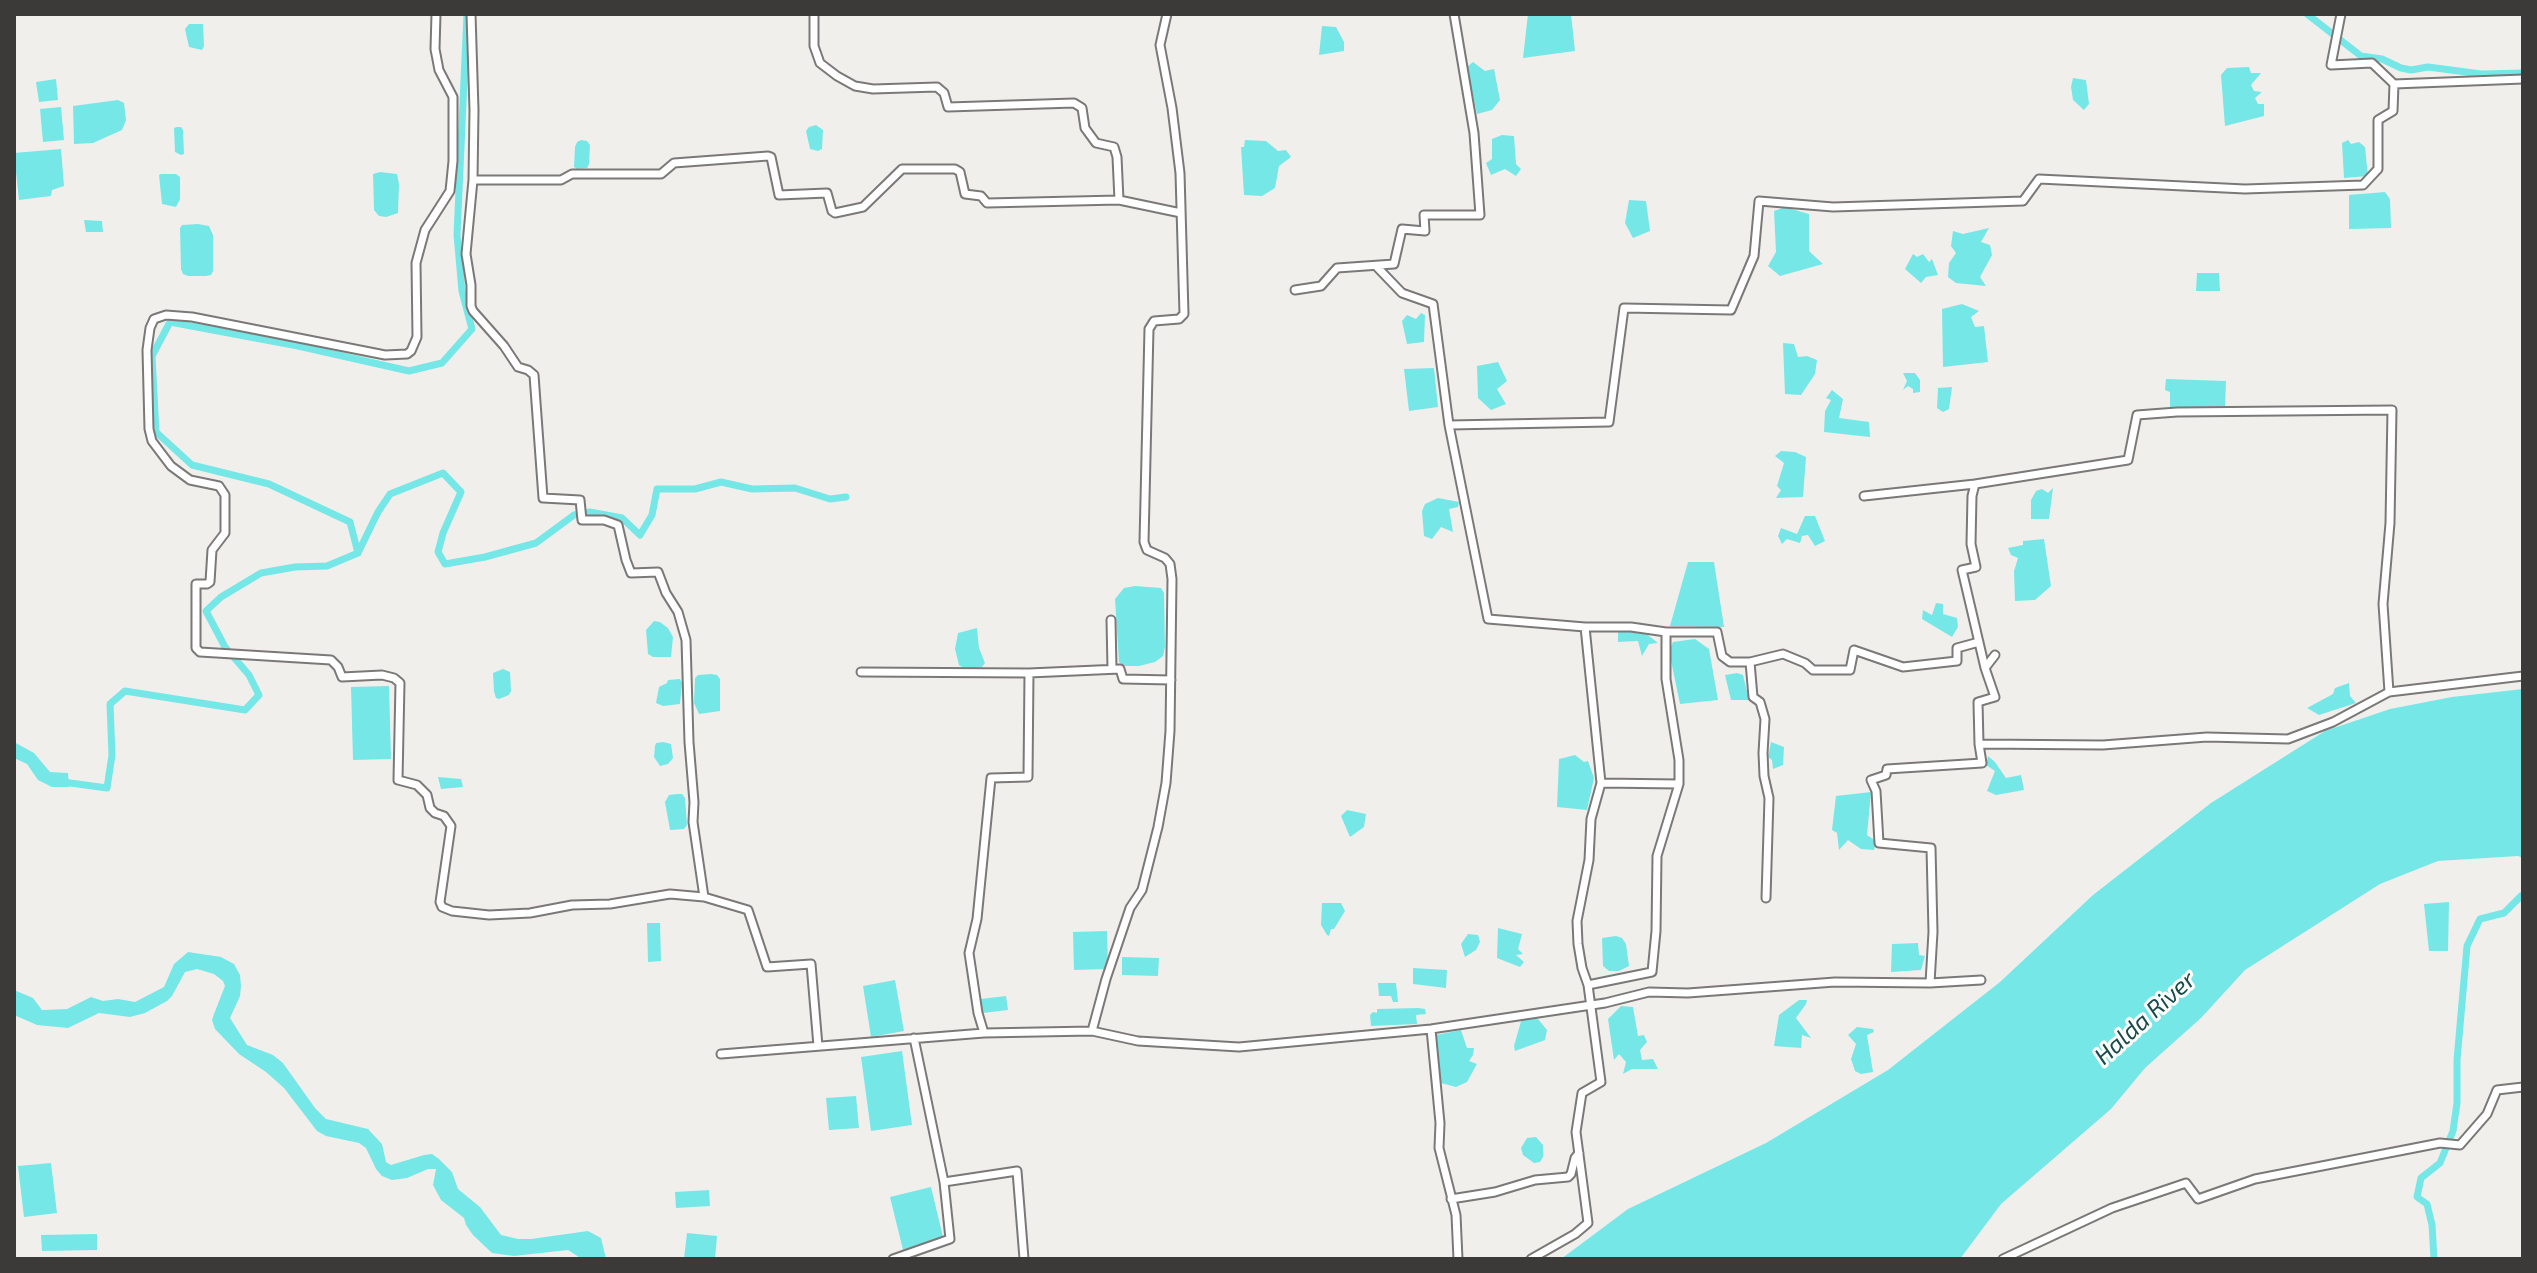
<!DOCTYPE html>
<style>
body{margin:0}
#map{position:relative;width:2537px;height:1273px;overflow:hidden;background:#f1efec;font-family:"Exo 2",sans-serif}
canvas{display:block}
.frame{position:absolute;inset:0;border:16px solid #3b3a39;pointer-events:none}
</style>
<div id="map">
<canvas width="2537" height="1273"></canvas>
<div class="frame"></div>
</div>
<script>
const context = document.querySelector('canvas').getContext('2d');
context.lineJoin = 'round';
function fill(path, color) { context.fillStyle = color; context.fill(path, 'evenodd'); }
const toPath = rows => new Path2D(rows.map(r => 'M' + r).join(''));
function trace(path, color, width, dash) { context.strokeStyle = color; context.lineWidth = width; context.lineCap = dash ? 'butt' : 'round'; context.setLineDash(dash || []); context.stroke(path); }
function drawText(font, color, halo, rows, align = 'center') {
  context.font = font + ' "Exo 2",sans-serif'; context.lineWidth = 6; context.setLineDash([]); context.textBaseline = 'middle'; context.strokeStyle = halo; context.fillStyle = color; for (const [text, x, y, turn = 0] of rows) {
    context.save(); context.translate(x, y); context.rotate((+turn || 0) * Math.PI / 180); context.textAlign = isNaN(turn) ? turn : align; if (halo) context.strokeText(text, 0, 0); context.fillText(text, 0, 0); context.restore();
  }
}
fill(toPath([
 [1528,14,1571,14,1575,51,1523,58],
 [189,24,203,24,204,46,202,50,189,47,185,29],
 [1322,26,1336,27,1344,42,1344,51,1319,55],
 [1473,62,1485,71,1494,69,1500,100,1492,110,1477,114,1467,67],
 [2249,67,2251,73,2261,73,2251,85,2254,91,2262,92,2255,98,2258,104,2264,104,2264,116,2225,126,2221,75,2227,68],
 [2073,78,2086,80,2089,104,2084,110,2073,100,2071,87],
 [56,79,58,100,39,102,36,82],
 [118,100,124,103,126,120,122,130,93,143,74,144,73,106],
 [61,107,64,140,43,142,40,109],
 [816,125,823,130,822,149,818,151,810,149,806,131,809,127],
 [177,127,181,127,183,130,184,154,181,155,175,152,174,128],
 [1502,135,1514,136,1516,164,1521,169,1516,176,1505,169,1491,175,1486,163,1492,159,1492,139],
 [581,140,587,141,590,145,589,164,587,168,577,169,574,167,575,147,577,142],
 [1245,140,1266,141,1278,151,1286,150,1291,157,1279,166,1275,188,1262,196,1244,195,1241,147,1244,147],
 [2348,140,2351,144,2359,142,2365,147,2368,176,2344,178,2342,143],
 [61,149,64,186,52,190,51,196,19,200,14,153],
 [380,172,397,174,399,184,398,213,386,217,379,216,374,210,373,174],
 [161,174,176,174,180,177,180,199,176,207,162,204,159,175],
 [2385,192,2390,199,2391,228,2349,229,2349,195],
 [1629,200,1646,201,1650,231,1633,238,1625,223],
 [1785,207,1809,214,1809,251,1823,264,1780,276,1768,266,1776,252,1774,211],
 [84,220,102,221,103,232,86,232],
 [198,224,209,226,213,235,213,271,211,275,206,276,188,276,183,274,181,269,180,228,182,225],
 [1989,228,1981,242,1990,245,1992,255,1980,277,1986,286,1956,283,1948,277,1949,263,1956,253,1951,246,1953,231,1963,234],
 [1913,254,1917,257,1923,254,1929,262,1932,259,1938,275,1926,277,1921,283,1905,269],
 [2197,273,2219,273,2220,291,2196,291],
 [1962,304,1979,311,1971,317,1975,327,1984,326,1988,362,1943,367,1942,309],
 [1421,313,1425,315,1424,342,1407,344,1402,321,1407,315,1416,319],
 [1783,343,1794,344,1798,357,1807,356,1817,360,1815,374,1801,395,1785,394],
 [1498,362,1507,381,1497,389,1506,404,1491,410,1478,398,1477,366],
 [1434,368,1438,407,1409,411,1404,369],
 [1903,373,1915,373,1920,380,1920,392,1913,393,1913,389,1908,386,1903,390,1907,381],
 [2166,379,2226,381,2225,408,2170,407,2170,392,2165,390],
 [1952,387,1949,409,1943,412,1937,408,1938,388],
 [1832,390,1843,399,1839,418,1869,422,1870,437,1824,432,1825,411,1831,400,1826,398],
 [1781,451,1795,452,1806,457,1803,497,1776,498,1781,490,1777,486,1784,463,1775,456],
 [2053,488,2049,519,2031,519,2031,500,2036,491,2042,489,2048,493],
 [1438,498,1459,502,1458,507,1449,509,1453,532,1441,527,1432,539,1424,536,1422,511,1425,504],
 [1805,516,1815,516,1825,541,1815,546,1808,535,1802,536,1800,543,1787,539,1782,544,1778,536,1781,528,1797,534],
 [2044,539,2051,586,2035,600,2015,601,2014,571,2018,558,2011,555,2008,548,2023,545,2023,541],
 [1688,562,1714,562,1724,627,1670,626],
 [1135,586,1161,588,1164,593,1165,647,1163,656,1155,662,1139,666,1123,666,1119,662,1115,599,1124,588],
 [1936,603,1943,604,1943,614,1957,618,1958,627,1952,637,1922,619,1923,610,1932,615],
 [654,621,660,622,668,628,673,637,671,657,653,657,648,654,646,630],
 [977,628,979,648,985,663,982,667,976,668,962,667,959,665,955,649,958,633],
 [1618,631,1644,632,1658,643,1649,644,1642,656,1638,641,1618,642],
 [1695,639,1709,649,1718,700,1680,704,1669,651,1673,642],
 [503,669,510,672,511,691,509,695,499,699,496,698,494,691,493,673],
 [1737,673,1743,675,1749,700,1731,700,1725,675],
 [711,674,717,675,720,679,720,711,699,714,694,703,695,678,698,675],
 [680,679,682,683,680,704,663,706,656,703,659,687,667,683,668,680],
 [2349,683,2350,696,2356,703,2319,715,2307,708,2333,694,2335,688],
 [389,686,391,759,353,760,351,687],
 [2523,689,2523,858,2518,856,2438,861,2380,884,2245,970,2201,1018,2145,1068,2111,1109,2001,1204,1960,1259,1561,1259,1628,1209,1766,1143,1888,1070,2000,982,2093,895,2211,803,2325,731,2390,709,2452,697],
 [14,742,34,753,50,772,68,773,69,787,52,787,38,780,27,764,14,758],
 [663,742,671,744,673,758,668,764,660,766,654,757,655,746,656,743],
 [1771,742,1784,747,1783,765,1773,769,1772,760,1768,757],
 [1575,755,1584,762,1588,761,1594,778,1587,810,1557,807,1559,759],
 [1988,756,1995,762,2006,778,2021,775,2024,790,1996,795,1987,791,1995,771,1986,765],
 [438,777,461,779,463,787,441,789],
 [1871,792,1867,835,1876,841,1874,850,1861,849,1848,840,1839,850,1837,833,1832,830,1836,796],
 [677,794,682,794,685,798,687,825,684,829,670,830,665,802,669,795],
 [1347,810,1366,814,1364,827,1350,837,1341,816],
 [2449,902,2448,951,2429,951,2424,904],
 [1322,903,1341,903,1345,911,1334,929,1331,929,1329,936,1327,935,1321,925],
 [647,923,660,923,661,961,648,962],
 [1498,928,1522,934,1518,949,1523,954,1516,955,1524,962,1520,967,1497,958],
 [1107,931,1108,969,1074,970,1073,932],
 [1468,934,1478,935,1480,942,1476,950,1465,957,1461,944],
 [1616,936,1622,938,1626,944,1629,966,1619,971,1609,971,1603,966,1602,938],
 [1918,943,1919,955,1925,956,1921,970,1891,972,1892,944],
 [188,952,221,957,234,964,240,975,241,986,240,996,230,1018,247,1045,273,1055,283,1063,315,1108,326,1119,368,1129,382,1144,386,1162,391,1165,424,1155,432,1154,439,1159,452,1172,458,1189,480,1207,501,1235,518,1239,531,1239,588,1231,601,1238,606,1259,582,1259,568,1250,514,1256,492,1253,473,1235,466,1225,464,1218,441,1200,433,1185,436,1169,428,1169,407,1178,392,1180,382,1176,376,1169,366,1148,359,1143,326,1136,317,1131,284,1088,266,1072,239,1054,215,1029,212,1020,214,1014,225,986,223,981,214,974,197,969,185,972,172,996,167,1001,145,1013,130,1017,99,1013,68,1028,37,1025,14,1015,14,990,33,998,42,1010,67,1009,91,997,103,1001,118,999,135,1002,164,987,174,964],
 [1122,957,1159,958,1158,976,1122,975],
 [1413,968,1447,970,1446,988,1413,984],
 [895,980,904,1031,871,1037,863,986],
 [1378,983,1396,983,1398,1002,1393,1002,1391,996,1379,996],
 [1006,996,1008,1010,983,1013,981,999],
 [1799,1000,1807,1000,1806,1004,1796,1018,1811,1038,1802,1035,1801,1048,1774,1046,1779,1015],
 [1621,1006,1633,1007,1638,1036,1644,1035,1647,1042,1640,1050,1642,1060,1653,1059,1658,1069,1632,1069,1623,1074,1626,1062,1619,1054,1614,1060,1608,1019],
 [1418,1008,1425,1009,1426,1014,1416,1015,1417,1024,1371,1026,1370,1015,1373,1012,1377,1013,1377,1009],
 [1522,1018,1538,1019,1547,1030,1545,1040,1515,1051,1514,1046],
 [1857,1027,1873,1029,1874,1032,1867,1035,1873,1072,1861,1074,1855,1071,1851,1059,1856,1044,1848,1035],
 [1461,1030,1467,1048,1474,1048,1473,1055,1469,1061,1477,1064,1467,1082,1456,1087,1441,1083,1436,1035],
 [902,1051,912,1125,871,1131,861,1057],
 [856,1096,859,1128,829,1130,826,1098],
 [1536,1137,1543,1145,1543,1157,1540,1162,1534,1163,1523,1155,1521,1148,1527,1138],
 [51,1163,57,1213,24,1217,18,1166],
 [931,1187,944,1241,903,1250,890,1197],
 [709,1190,710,1206,676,1208,675,1192],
 [687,1233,717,1236,715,1259,684,1259],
 [97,1234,97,1250,42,1251,41,1235]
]), '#76e7e7');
trace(toPath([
 [2307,14,2361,56,2382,59,2401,68,2411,70,2428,67,2481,74,2523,73],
 [358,553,350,522,269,484,192,465,156,432,152,356,170,322,298,346,409,371,442,363,472,329,462,291,457,235,467,14],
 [63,782,107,788,112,755,110,704,125,691,245,710,259,695,249,675,225,647,206,611,221,597,261,573,295,567,327,566,358,553,378,512,390,494,443,473,461,492,443,533,438,552,445,564,485,557,536,543,574,515,590,512,622,518,640,535,652,515,657,489,695,489,721,482,752,489,795,488,830,499,846,497],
 [2434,1259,2432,1225,2427,1204,2417,1197,2421,1178,2440,1163,2453,1131,2457,1103,2457,1060,2467,946,2480,919,2504,913,2521,896]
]), '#76e7e7', 7);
const street = toPath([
 [436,14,435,49,439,70,453,97,453,161,450,191,425,230,416,263,417,337,411,351,407,354,385,355,192,317,166,315,154,319,150,328,147,350,149,429,152,441,171,466,190,480,219,486,225,495,225,533,212,550,210,582,207,584,196,584,196,648,200,652,331,660,338,667,342,677,382,675,394,678,400,683,398,780,417,785,427,795,430,808,435,813,444,816,451,826,440,902,442,907,452,911,489,915,530,913,572,905,610,904,670,894,704,897],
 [471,14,474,110,473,180,466,254,471,285,471,306,473,311,504,346,518,367,528,370,534,375,543,498,580,500,582,520,604,520,618,525,626,560,631,573,658,572,666,593,678,612,686,640,689,742,694,802,693,822,704,897,748,910,767,967,811,964,818,1046],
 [814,14,814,46,820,63,837,76,855,86,873,89,937,87,944,93,948,107,1074,103,1082,108,1085,128,1096,143,1114,147,1117,157,1119,200],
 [2341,14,2331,65,2372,63,2394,84,2523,79],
 [473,180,561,180,572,174,661,174,674,163,768,156,771,157,779,195,827,193,832,211,835,213,863,207,902,169,955,169,960,172,965,194,981,196,987,203,1119,200,1181,213],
 [1377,267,1402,293,1433,304,1449,425,1488,619,1585,627,1601,783,1591,819,1589,860,1577,921,1578,944,1582,968,1588,985,1601,1082,1582,1093,1576,1132,1588,1223,1575,1234,1531,1259],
 [1295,290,1321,286,1337,268,1394,264,1402,229,1425,231,1424,215,1480,215,1474,133,1454,14],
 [1449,425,1609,422,1624,308,1731,310,1754,256,1759,201,1833,207,2023,201,2039,179,2245,189,2363,185,2378,169,2378,120,2393,111,2394,84],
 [1975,484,2128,460,2137,415,2177,412,2392,410,2390,523,2383,604,2389,692],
 [1864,496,1975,484,1972,496,1971,544,1976,567,1962,570,1985,668],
 [1111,620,1112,669],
 [1585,627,1631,627,1666,632,1666,679,1679,760,1679,784,1601,783],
 [1666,632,1717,632,1722,656,1730,662,1750,662,1783,654,1805,663,1813,670,1850,670,1854,650,1903,667,1957,661,1957,648,1979,642],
 [1750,662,1753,697,1760,702,1765,719,1763,753,1764,776,1769,798,1766,898],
 [861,672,1029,673,1028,777,991,778,977,919,969,953,978,1013,984,1033],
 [1029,673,1120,669,1123,679,1171,680],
 [1979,744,1978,702,1995,697,1985,668,1995,655],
 [1930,983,1933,932,1931,848,1879,843,1876,791,1871,780,1886,775,1887,769,1982,763,1979,744,2103,745,2207,737,2288,739,2333,722,2389,692,2523,676],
 [1588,985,1652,972,1656,931,1657,856,1679,784],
 [1431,1029,1440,1123,1439,1148,1456,1215,1458,1259],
 [1092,1031,1106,979,1130,908,1142,890,1158,827,1166,783,1170,731,1172,579,1170,564,1165,558,1147,550,1144,542,1149,329,1154,321,1179,319,1184,314,1180,173,1172,108,1160,45,1167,14],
 [721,1054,984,1033,1092,1031,1138,1041,1239,1047,1431,1029,1605,1003,1649,992,1688,993,1835,982,1930,983,1981,980],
 [944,1182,1017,1171,1024,1259],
 [1451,1199,1495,1192,1535,1180,1568,1177,1571,1174,1575,1158,1579,1153],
 [893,1259,950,1239,944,1182,914,1038],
 [2003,1259,2112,1208,2186,1183,2198,1199,2255,1179,2440,1143,2460,1145,2487,1114,2497,1090,2523,1087]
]);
trace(street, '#7b7977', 11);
trace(street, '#fff', 7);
drawText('italic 24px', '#174a4a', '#fefcfa', [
 ["Halda River",2145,1018,-42]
]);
</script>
